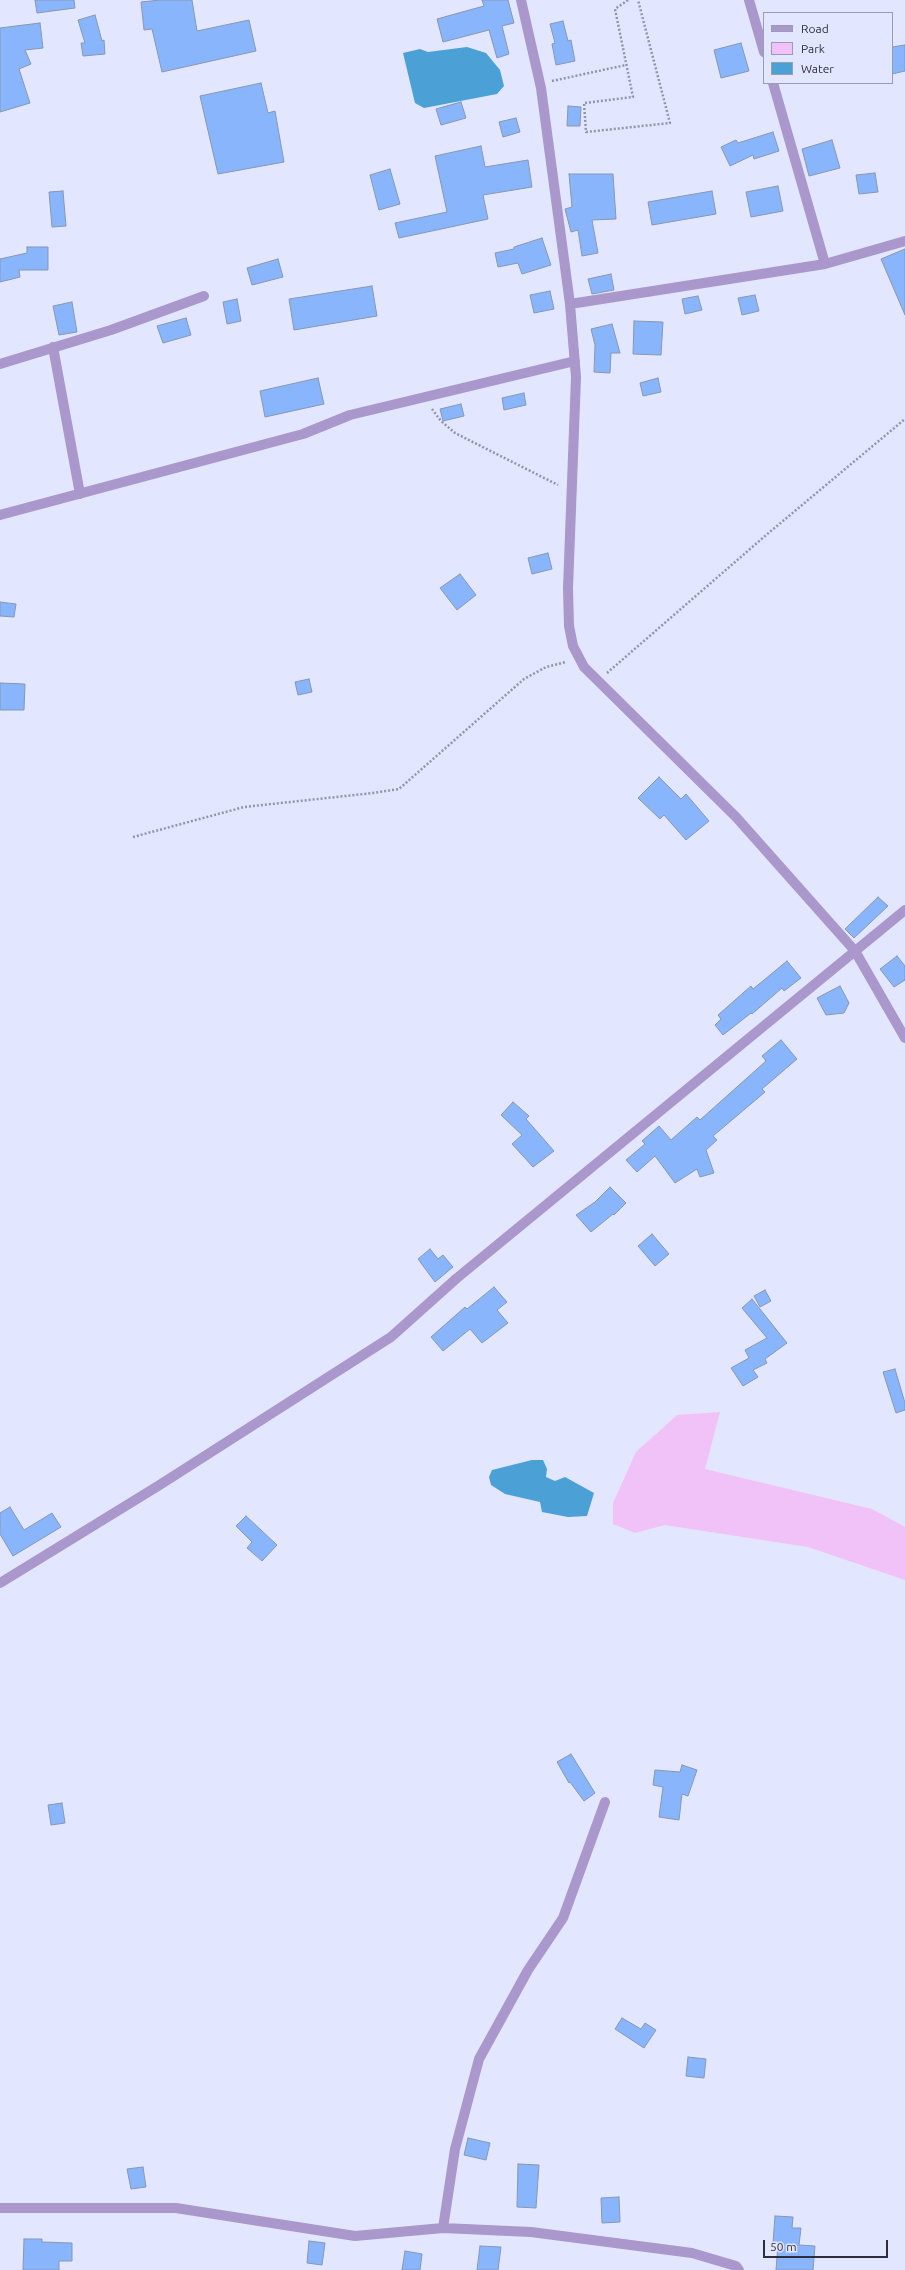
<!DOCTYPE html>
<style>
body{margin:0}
#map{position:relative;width:905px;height:2270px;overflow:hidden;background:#e3e6ff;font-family:Ubuntu,sans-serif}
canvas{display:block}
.legend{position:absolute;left:763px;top:12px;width:130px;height:72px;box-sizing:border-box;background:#e3e6ff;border:1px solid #9a9cb0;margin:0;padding:5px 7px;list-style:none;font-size:12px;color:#2d2e3a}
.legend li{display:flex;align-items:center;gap:8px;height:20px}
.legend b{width:20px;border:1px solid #9a9cb0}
.scale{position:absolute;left:763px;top:2240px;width:125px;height:18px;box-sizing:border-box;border:2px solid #2d2e3a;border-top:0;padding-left:5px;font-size:12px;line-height:14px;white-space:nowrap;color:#2d2e3a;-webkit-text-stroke:3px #e3e6ff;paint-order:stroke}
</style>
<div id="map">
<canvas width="905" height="2270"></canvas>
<ul class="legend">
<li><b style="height:5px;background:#aa97cb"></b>Road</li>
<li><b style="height:11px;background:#f1c2f8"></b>Park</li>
<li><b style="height:11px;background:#4ba0d5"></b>Water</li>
</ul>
<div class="scale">50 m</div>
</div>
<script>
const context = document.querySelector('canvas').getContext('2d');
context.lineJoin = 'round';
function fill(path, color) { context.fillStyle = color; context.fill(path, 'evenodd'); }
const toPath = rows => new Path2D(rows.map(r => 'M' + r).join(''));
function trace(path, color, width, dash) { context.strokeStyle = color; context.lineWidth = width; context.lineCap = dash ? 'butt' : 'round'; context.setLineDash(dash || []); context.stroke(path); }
fill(toPath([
 [720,1412,705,1469,872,1509,905,1527,905,1580,808,1547,665,1525,635,1533,613,1524,613,1503,636,1452,677,1415]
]), '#f1c2f8');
fill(toPath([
 [467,47,486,53,500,70,504,86,497,94,424,108,415,103,403,53,420,49,428,52],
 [532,1460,543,1460,547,1469,546,1477,555,1481,565,1477,594,1493,587,1516,568,1517,542,1512,540,1502,505,1494,491,1485,489,1477,492,1470]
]), '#4ba0d5');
const building = toPath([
 [35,0,74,0,75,8,37,13,35,0],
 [160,0,192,0,197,31,249,20,256,51,162,72,152,29,144,30,141,2,160,0],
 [482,0,508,0,514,23,502,26,509,54,497,58,489,30,443,42,437,19,484,6,482,0],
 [95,15,102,41,104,40,105,54,83,56,81,43,85,43,78,20,95,15],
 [563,21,568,41,571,40,575,61,556,65,552,44,555,43,550,24,563,21],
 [40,23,43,48,25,50,31,64,19,69,30,103,0,112,0,28,40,23],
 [741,43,749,71,721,78,714,50,741,43],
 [905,45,905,71,892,74,892,47,905,45],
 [261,83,268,113,275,111,284,162,218,174,200,96,261,83],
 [461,102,466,118,441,125,436,109,461,102],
 [568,106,581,107,580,126,567,126,568,106],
 [516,118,520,132,503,137,499,122,516,118],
 [773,132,779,151,754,159,753,155,730,166,721,147,736,140,738,143,773,132],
 [832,140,840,168,809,176,802,149,832,140],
 [481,146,485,167,528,160,532,187,483,195,488,219,399,238,395,223,447,212,435,156,481,146],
 [390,169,400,204,379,210,370,175,390,169],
 [875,173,878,192,859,194,856,175,875,173],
 [569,174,613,174,616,219,592,220,598,253,582,256,578,230,571,232,565,209,572,207,569,174],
 [778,186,783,211,751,217,746,192,778,186],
 [63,191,66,226,52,227,49,192,63,191],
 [712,191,716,214,652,225,648,202,712,191],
 [542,238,551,265,522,274,518,263,498,267,495,253,514,249,514,247,542,238],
 [27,247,48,247,48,270,19,270,20,277,0,282,0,259,27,253,27,247],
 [905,249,905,315,881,259,905,249],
 [278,259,283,277,252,285,247,268,278,259],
 [611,274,614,290,592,294,588,279,611,274],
 [372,286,377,316,294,330,289,299,372,286],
 [550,291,554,309,534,313,530,295,550,291],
 [755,295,759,311,742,315,738,298,755,295],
 [698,296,702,310,685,314,682,299,698,296],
 [237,299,241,321,227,324,223,302,237,299],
 [72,302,77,332,59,335,53,306,72,302],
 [186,318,191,335,163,343,157,326,186,318],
 [634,321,663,322,661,355,633,354,634,321],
 [612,324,620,353,611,353,610,373,594,372,595,345,591,329,612,324],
 [318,378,324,404,265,417,260,391,318,378],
 [658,378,661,392,643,396,640,383,658,378],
 [524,393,526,405,504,410,502,398,524,393],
 [461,404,464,416,443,421,440,409,461,404],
 [548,553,552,569,532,574,528,558,548,553],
 [460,574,476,595,457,610,440,588,460,574],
 [0,602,16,604,14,617,0,616,0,602],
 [309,679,312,692,298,695,295,682,309,679],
 [0,683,25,684,24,710,0,710,0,683],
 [659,777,681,799,686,794,709,821,686,840,664,815,660,819,638,798,659,777],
 [878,897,888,906,854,938,845,929,878,897],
 [897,956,905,966,905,980,894,987,880,969,897,956],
 [787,961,801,978,784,991,782,988,752,1014,751,1013,723,1035,715,1025,721,1019,718,1015,751,986,753,989,787,961],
 [840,986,849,1003,844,1013,826,1015,817,998,840,986],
 [781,1040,797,1059,762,1089,765,1092,713,1136,717,1140,706,1150,714,1173,700,1177,697,1169,675,1183,655,1156,637,1172,626,1160,645,1144,642,1141,659,1126,671,1140,697,1117,700,1120,766,1061,762,1056,781,1040],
 [513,1102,529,1116,526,1119,554,1151,533,1167,512,1144,522,1135,501,1115,513,1102],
 [610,1187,626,1203,614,1215,613,1214,591,1232,576,1215,595,1202,610,1187],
 [652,1234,669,1254,655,1266,638,1246,652,1234],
 [430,1249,438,1259,443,1255,453,1267,435,1282,418,1259,430,1249],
 [494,1287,507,1302,497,1310,508,1323,482,1343,470,1329,443,1351,431,1337,465,1307,467,1309,494,1287],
 [765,1290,771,1301,760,1307,754,1296,765,1290],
 [752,1299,787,1343,765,1359,767,1363,753,1370,758,1377,743,1386,731,1368,749,1358,745,1350,767,1338,742,1308,752,1299],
 [895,1369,905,1403,905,1410,896,1413,883,1372,895,1369],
 [10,1507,24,1530,52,1513,61,1527,13,1556,0,1534,0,1513,10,1507],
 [246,1516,277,1545,262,1561,247,1548,252,1542,236,1526,246,1516],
 [571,1754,595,1793,584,1801,570,1782,569,1783,557,1762,571,1754],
 [682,1765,697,1770,688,1796,682,1794,679,1820,659,1817,663,1787,653,1785,655,1770,680,1772,682,1765],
 [62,1803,65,1823,51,1825,48,1805,62,1803],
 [622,2018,641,2029,645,2023,656,2030,644,2048,615,2029,622,2018],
 [688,2057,706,2059,704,2078,686,2076,688,2057],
 [468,2138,490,2143,486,2160,464,2155,468,2138],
 [518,2164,539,2165,536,2208,517,2207,518,2164],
 [143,2167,146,2187,131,2189,127,2169,143,2167],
 [619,2197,620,2222,602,2223,601,2198,619,2197],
 [775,2216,793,2217,792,2228,801,2228,799,2245,815,2246,813,2270,776,2270,778,2244,773,2243,775,2216],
 [24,2239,42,2239,42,2242,72,2243,72,2261,59,2261,59,2270,23,2270,24,2239],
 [309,2241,325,2243,322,2265,307,2263,309,2241],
 [480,2246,501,2247,498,2270,477,2270,480,2246],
 [405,2251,422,2254,420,2270,402,2270,405,2251]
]);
fill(building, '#89b5fc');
trace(building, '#8797b1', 1);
trace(toPath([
 [628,0,615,9,633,97,584,103,586,132,670,123,638,0],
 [552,81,626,65],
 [432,409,441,421,455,433,558,485],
 [607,673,765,536,905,419],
 [133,837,244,807,373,793,399,789,524,679,546,667,566,662]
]), '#9295a8', 2.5, [2, 2]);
trace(toPath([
 [521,0,541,88,570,304,576,377,568,588,569,626,573,646,584,667,736,817,855,951,905,1038],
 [749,0,764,52],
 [773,83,825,264],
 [570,304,825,264,905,241],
 [53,347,80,494],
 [0,364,111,330,204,296],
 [0,515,303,434,350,415,575,361],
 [0,1583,158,1486,391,1337,457,1278,905,910],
 [0,2208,176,2208,355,2236,443,2228,531,2232,692,2253,736,2266,739,2270],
 [443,2228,455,2149,479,2059,528,1970,563,1918,605,1802]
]), '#aa97cb', 10);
</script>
